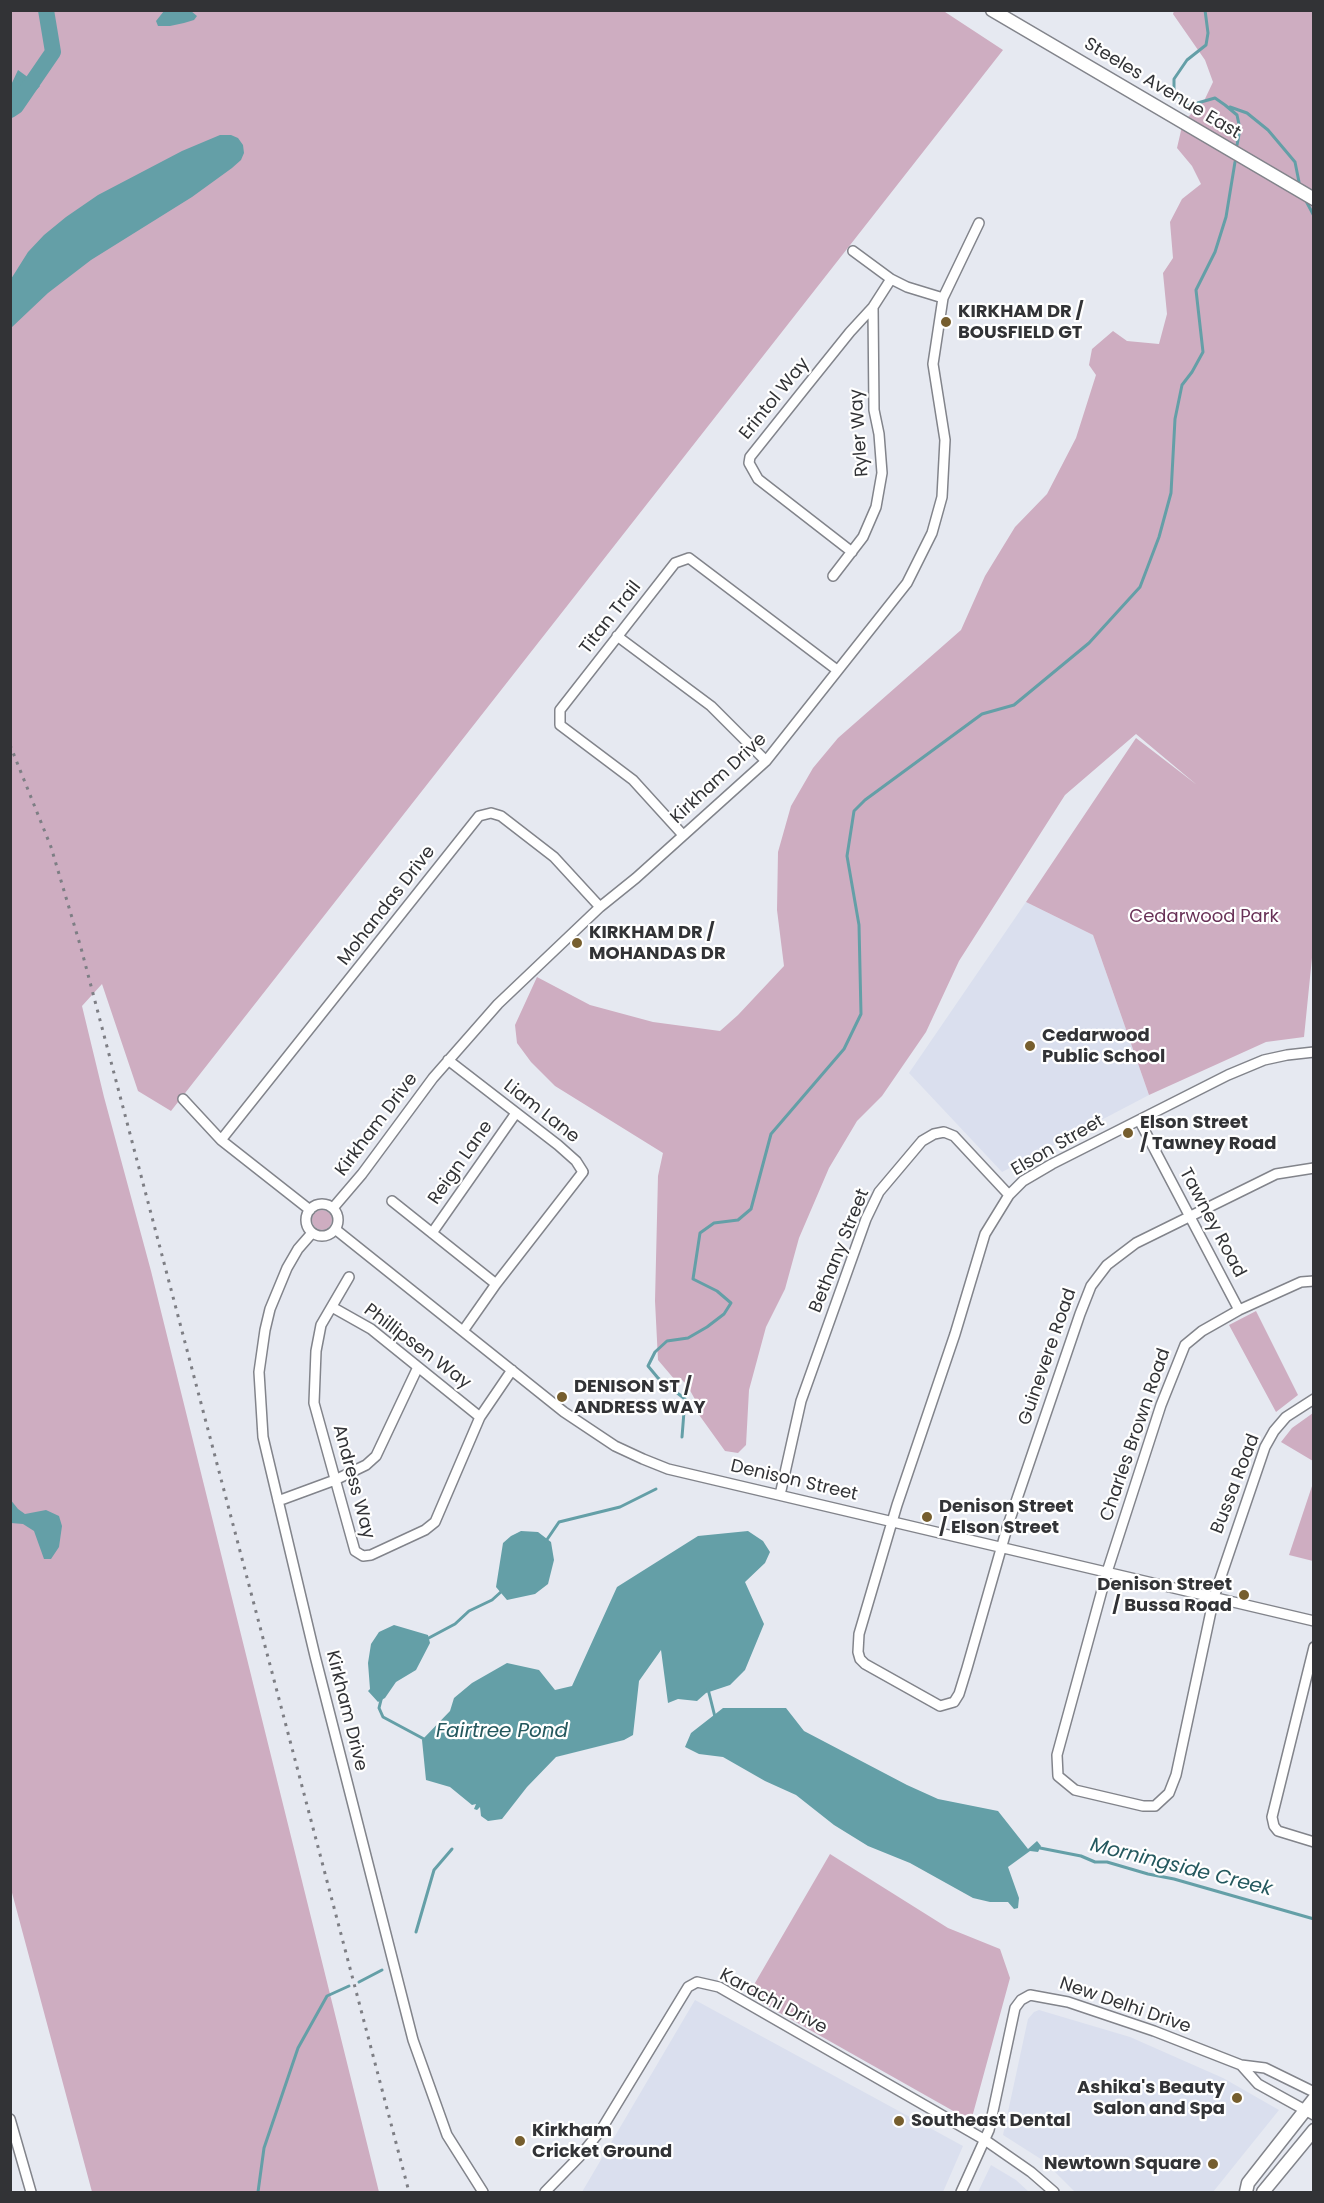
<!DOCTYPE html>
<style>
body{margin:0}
#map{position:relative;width:1324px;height:2203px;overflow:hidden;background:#e6e9f1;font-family:Poppins,sans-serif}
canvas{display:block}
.frame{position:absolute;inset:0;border:12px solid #323336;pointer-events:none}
</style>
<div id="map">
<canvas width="1324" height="2203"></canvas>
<div class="frame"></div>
</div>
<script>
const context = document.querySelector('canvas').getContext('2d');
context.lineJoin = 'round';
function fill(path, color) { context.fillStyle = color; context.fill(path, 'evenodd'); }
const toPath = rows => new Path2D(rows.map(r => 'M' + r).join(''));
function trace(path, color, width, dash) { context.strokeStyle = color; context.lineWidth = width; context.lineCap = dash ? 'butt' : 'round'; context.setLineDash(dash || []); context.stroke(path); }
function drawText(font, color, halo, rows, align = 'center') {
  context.font = font + ' Poppins,sans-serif'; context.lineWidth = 4.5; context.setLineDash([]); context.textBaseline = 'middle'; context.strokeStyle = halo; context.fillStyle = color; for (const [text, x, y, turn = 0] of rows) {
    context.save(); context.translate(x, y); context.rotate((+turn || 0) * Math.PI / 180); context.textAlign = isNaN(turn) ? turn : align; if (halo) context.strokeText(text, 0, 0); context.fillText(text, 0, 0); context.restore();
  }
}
fill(toPath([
 [1026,902,1093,935,1149,1095,1002,1172,909,1073],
 [695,2000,963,2146,943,2192,582,2192],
 [1039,2010,1130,2037,1223,2078,1279,2110,1213,2192,1075,2192,1044,2161,1003,2135,1028,2019,1034,2012],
 [991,2165,1016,2180,1029,2192,978,2192]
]), '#dadfee');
fill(toPath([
 [942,10,1003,50,171,1111,138,1091,102,984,82,1006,104,1097,151,1271,379,2192,92,2192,11,1889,10,11],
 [1174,11,1313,11,1314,938,1304,1037,1266,1042,1149,1095,1093,935,1026,902,1136,738,1197,785,1136,734,1065,795,959,961,926,1032,882,1096,857,1121,829,1168,799,1238,785,1289,766,1327,749,1390,746,1445,738,1453,725,1451,697,1412,697,1403,687,1385,682,1380,675,1380,658,1360,655,1301,658,1176,663,1153,555,1086,531,1062,517,1043,515,1025,537,977,590,1005,653,1022,720,1031,738,1015,784,966,777,910,778,852,791,806,813,768,838,738,961,630,985,576,1015,527,1047,494,1076,438,1096,375,1089,365,1092,349,1113,331,1127,341,1159,344,1167,314,1163,273,1173,258,1170,222,1182,199,1201,184,1192,166,1177,148,1183,122,1204,101,1213,82,1205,60,1173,14],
 '312 1220a10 10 0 1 1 20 0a10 10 0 1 1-20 0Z',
 [1256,1311,1298,1395,1276,1412,1229,1325],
 [1313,1413,1314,1415,1313,1461,1281,1442,1292,1428],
 [1313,1483,1314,1561,1313,1561,1289,1555],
 [830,1854,948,1928,1000,1949,1010,1978,971,2121,748,1995]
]), '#ceadc1');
fill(toPath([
 [164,11,191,11,197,16,194,20,184,23,170,26,158,26,156,21],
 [18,70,40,86,11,117,11,85],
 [220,135,231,135,238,138,243,145,244,153,241,160,232,168,192,197,91,260,48,293,11,328,11,279,28,252,44,235,66,217,98,195,182,151],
 [10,1499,18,1509,25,1514,46,1510,59,1516,62,1526,59,1547,51,1559,44,1559,34,1531,23,1524,11,1523],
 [521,1531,538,1532,551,1542,554,1560,548,1584,535,1594,507,1600,496,1587,503,1543,511,1536],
 [748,1531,763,1541,770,1552,765,1563,745,1582,764,1624,745,1670,730,1685,706,1693,697,1701,678,1699,668,1703,661,1650,639,1681,633,1735,624,1740,556,1757,527,1787,502,1819,488,1821,481,1816,480,1807,477,1810,474,1809,476,1804,472,1805,450,1787,426,1780,422,1740,450,1711,454,1698,472,1683,507,1663,539,1670,555,1690,572,1686,617,1587,698,1536],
 [394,1625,428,1635,430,1643,416,1670,396,1682,385,1698,378,1702,368,1691,370,1689,368,1663,371,1644,379,1632],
 [723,1708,786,1708,804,1731,907,1785,938,1799,998,1811,1028,1849,1037,1841,1041,1846,1038,1852,1030,1851,1008,1867,1019,1898,1018,1908,1014,1909,1008,1902,990,1902,973,1898,910,1863,868,1846,834,1825,796,1795,765,1781,723,1757,699,1754,685,1747,691,1733]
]), '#649fa7');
trace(toPath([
 [1205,10,1208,33,1206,45,1187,60,1174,79,1174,91,1187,106,1215,98,1225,105,1237,115,1240,129,1237,145],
 [1230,107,1247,113,1268,130,1295,162,1299,182],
 [1305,199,1314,216],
 [682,1437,685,1399,658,1378,648,1366,655,1352,667,1341,688,1338,707,1327,724,1314,731,1303,717,1291,693,1279,700,1233,714,1223,738,1220,751,1209,771,1134,844,1049,861,1014,859,925,847,856,854,811,865,800,982,714,1014,705,1089,643,1140,587,1159,537,1171,493,1175,419,1182,385,1192,372,1203,352,1196,290,1215,252,1226,217,1235,162],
 [546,1541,559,1522,620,1507,656,1489],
 [425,1640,455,1624,469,1611,492,1600,502,1591],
 [708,1689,715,1717],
 [382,1696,379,1708,383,1717,424,1739],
 [1040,1848,1081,1856,1095,1862,1107,1862,1148,1874,1174,1879,1314,1919],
 [416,1932,434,1870,452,1849],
 [359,1982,382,1970],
 [258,2192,264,2148,298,2048,327,1996,349,1986]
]), '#649fa7', 3);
trace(toPath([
 [10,110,16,106,53,52,46,10]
]), '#649fa7', 16);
const minor = toPath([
 [853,251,891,279,907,287,943,298],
 [852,552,758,479,749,463,750,457,805,388,850,332,873,307],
 [833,576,863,537,876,507,882,473,879,434,874,410,873,307,891,279],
 [617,636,711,706,766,761],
 [683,835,633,780,560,725,560,710,675,563,689,558,837,670],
 [1314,1052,1287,1055,1264,1060,1228,1075,1052,1164,1023,1181,1009,1195,985,1234,955,1334,897,1505,859,1634,858,1652,860,1659,865,1664,940,1706,954,1702,959,1694,967,1668,1007,1528,1080,1314,1091,1286,1107,1265,1136,1243,1276,1174,1314,1168],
 [448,1060,558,1145,576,1161,583,1172,496,1284,463,1331],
 [183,1099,221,1140,310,1210],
 [1139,1120,1239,1310],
 [221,1140,479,816,491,813,501,816,554,857,600,907],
 [392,1201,496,1284],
 '306 1220a16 16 0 1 1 32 0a16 16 0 1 1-32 0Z',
 [333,1208,362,1174,433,1078,498,1004,600,907,636,878,766,761,907,583,932,533,942,497,945,440,933,364,943,298,979,223],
 [335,1229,564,1412,615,1446,643,1459,668,1469,1314,1621],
 [312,1233,298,1249,287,1268,270,1309,265,1330,259,1372,263,1437,315,1656,413,2040,447,2135,483,2192],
 [432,1233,516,1113],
 [349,1277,321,1325,316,1351,314,1403,355,1551,363,1556,371,1555,425,1530,435,1522,480,1417,512,1370],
 [1314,1281,1301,1282,1239,1310,1202,1331,1185,1345,1161,1405,1107,1572,1057,1755,1058,1776,1075,1790,1143,1806,1155,1806,1169,1793,1176,1775,1214,1597,1265,1447,1274,1431,1286,1417,1314,1399],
 [332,1307,371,1329,480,1417],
 [780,1495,801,1401,866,1219,879,1192,922,1141,934,1134,944,1132,954,1136,1009,1195],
 [278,1501,335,1480,366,1465,376,1456,418,1367],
 [1314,1647,1272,1817,1274,1826,1278,1831,1314,1842],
 [1241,2065,1258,2084,1314,2115],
 [10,2119,31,2192],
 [545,2192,580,2156,601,2130,688,1987,697,1982,719,1987,985,2140,1031,2172,1054,2192],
 [961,2192,989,2130,1015,2008,1021,2000,1030,1995,1068,2002,1154,2031,1241,2065,1265,2068,1314,2092]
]);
const major = toPath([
 [992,10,1314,199],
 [1246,2192,1248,2183,1314,2099],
 [1263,2192,1314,2130]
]);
trace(minor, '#82848b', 12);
trace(major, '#82848b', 15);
trace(minor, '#fff', 9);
trace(major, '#fff', 12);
trace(toPath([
 [10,745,51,847,81,948,409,2192]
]), '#7d7e84', 3, [3, 6]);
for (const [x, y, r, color] of [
 [946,322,6,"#765e2e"],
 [577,943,6,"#765e2e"],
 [1030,1046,6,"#765e2e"],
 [1128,1133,6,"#765e2e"],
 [562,1397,6,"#765e2e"],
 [927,1517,6,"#765e2e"],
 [1244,1595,6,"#765e2e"],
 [1237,2098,6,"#765e2e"],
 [899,2121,6,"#765e2e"],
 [520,2141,6,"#765e2e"],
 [1213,2164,6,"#765e2e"]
]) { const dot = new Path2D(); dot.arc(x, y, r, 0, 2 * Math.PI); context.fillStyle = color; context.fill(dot); trace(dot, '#fff', 2); }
drawText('18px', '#323336', '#fff', [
 ["Steeles Avenue East",1162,89,31],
 ["Erintol Way",775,399,-51],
 ["Ryler Way",860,433,-94],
 ["Titan Trail",611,618,-52],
 ["Kirkham Drive",719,779,-43],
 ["Mohandas Drive",387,906,-52],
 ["Liam Lane",541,1112,38],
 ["Kirkham Drive",377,1125,-53],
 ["Elson Street",1058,1146,-30],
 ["Reign Lane",461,1163,-55],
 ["Tawney Road",1212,1223,62],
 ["Bethany Street",840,1251,-68],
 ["Phillipsen Way",417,1347,37],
 ["Guinevere Road",1048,1357,-71],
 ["Charles Brown Road",1136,1435,-71],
 ["Denison Street",794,1481,13],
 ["Andress Way",353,1482,75],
 ["Bussa Road",1236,1484,-69],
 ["Kirkham Drive",346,1711,76],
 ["Karachi Drive",773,2002,28],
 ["New Delhi Drive",1125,2006,19]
]);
drawText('bold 18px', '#323336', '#fff', [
 ["KIRKHAM DR /",958,312],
 ["BOUSFIELD GT",958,333],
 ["KIRKHAM DR /",589,933],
 ["MOHANDAS DR",589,954],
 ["Cedarwood",1042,1036],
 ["Public School",1042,1057],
 ["Elson Street",1140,1123],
 ["/ Tawney Road",1140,1144],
 ["DENISON ST /",574,1387],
 ["ANDRESS WAY",574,1408],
 ["Denison Street",939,1507],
 ["/ Elson Street",939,1528],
 ["Denison Street",1232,1585,"right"],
 ["/ Bussa Road",1232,1606,"right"],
 ["Ashika's Beauty",1225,2088,"right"],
 ["Salon and Spa",1225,2109,"right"],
 ["Southeast Dental",911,2121],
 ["Kirkham",532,2131],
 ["Cricket Ground",532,2152],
 ["Newtown Square",1201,2164,"right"]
], 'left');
drawText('18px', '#683156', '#fff', [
 ["Cedarwood Park",1204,917]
]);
drawText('italic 20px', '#24585e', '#fff', [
 ["Fairtree Pond",502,1732],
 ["Morningside Creek",1181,1868,14]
]);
</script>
